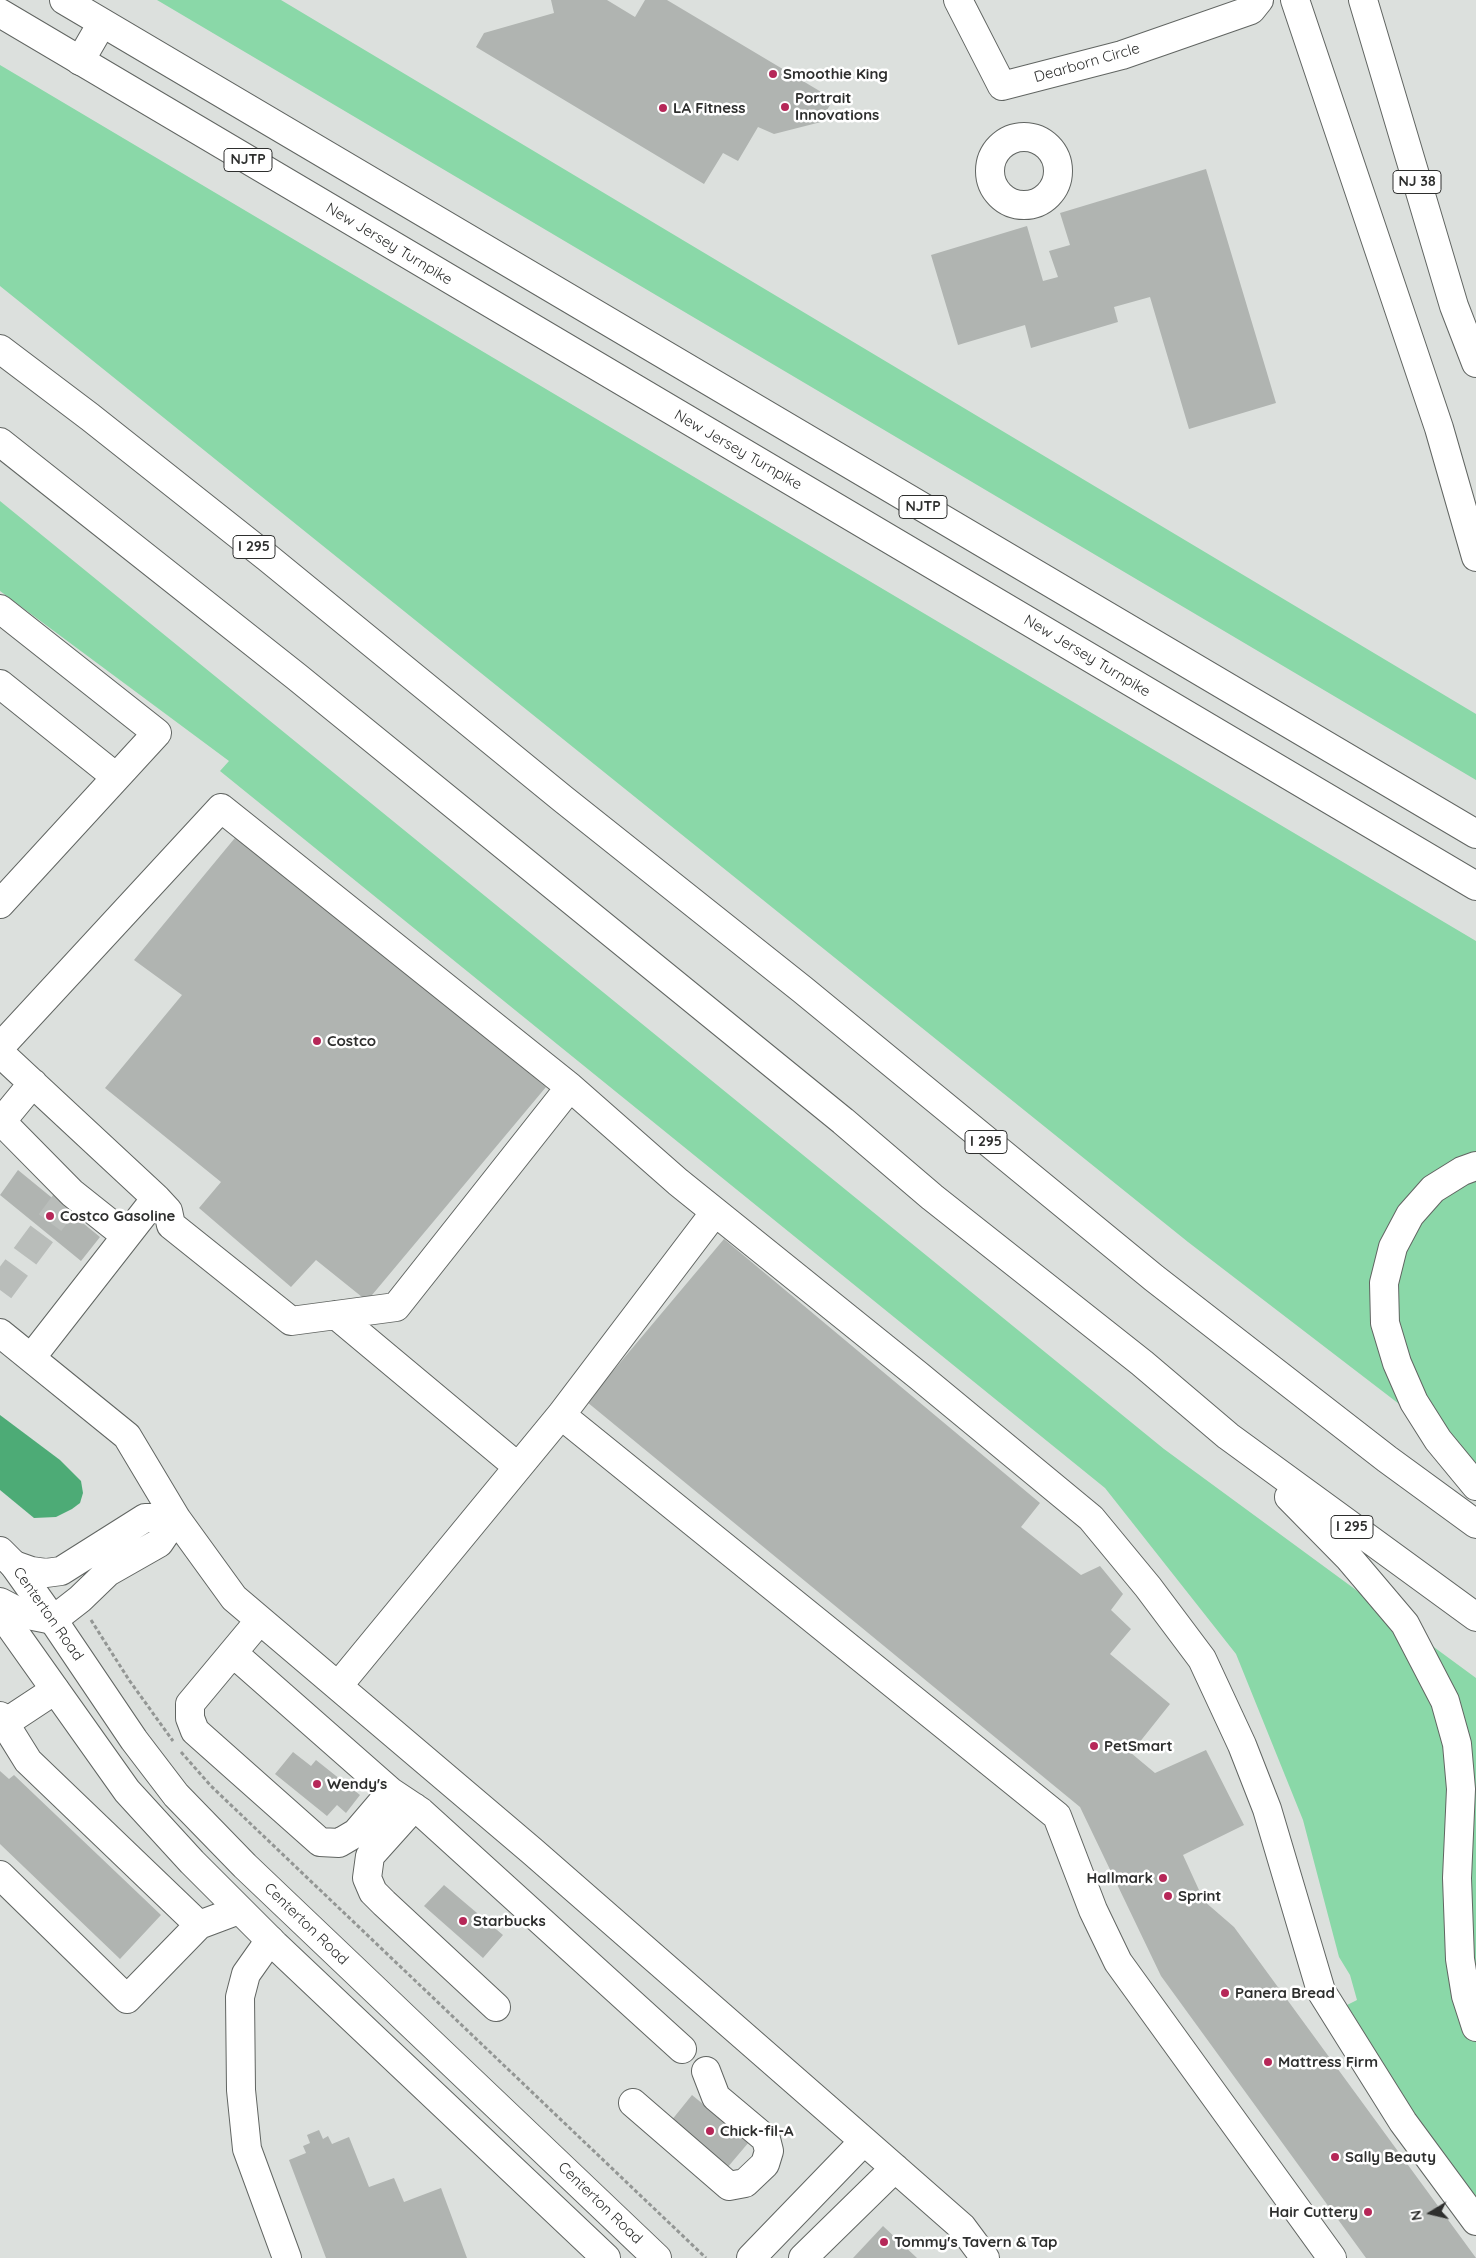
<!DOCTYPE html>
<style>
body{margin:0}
#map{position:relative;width:1476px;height:2258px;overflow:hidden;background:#dce0dd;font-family:Quicksand,sans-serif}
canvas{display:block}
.north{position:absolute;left:1406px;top:2188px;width:50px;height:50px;-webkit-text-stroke:4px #fff;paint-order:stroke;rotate:261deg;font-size:14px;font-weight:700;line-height:20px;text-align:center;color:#2e2f2e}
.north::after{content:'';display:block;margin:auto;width:18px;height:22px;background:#2e2f2e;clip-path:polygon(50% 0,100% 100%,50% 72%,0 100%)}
</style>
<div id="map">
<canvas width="1476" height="2258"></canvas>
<div class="north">N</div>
</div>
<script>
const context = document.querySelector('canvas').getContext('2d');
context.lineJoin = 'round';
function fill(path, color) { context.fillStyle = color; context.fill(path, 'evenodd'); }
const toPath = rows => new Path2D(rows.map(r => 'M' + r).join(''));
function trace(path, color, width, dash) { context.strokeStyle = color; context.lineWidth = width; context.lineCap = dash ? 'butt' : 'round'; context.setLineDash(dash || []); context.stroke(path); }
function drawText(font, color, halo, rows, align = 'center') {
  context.font = font + ' Quicksand,sans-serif'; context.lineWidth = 5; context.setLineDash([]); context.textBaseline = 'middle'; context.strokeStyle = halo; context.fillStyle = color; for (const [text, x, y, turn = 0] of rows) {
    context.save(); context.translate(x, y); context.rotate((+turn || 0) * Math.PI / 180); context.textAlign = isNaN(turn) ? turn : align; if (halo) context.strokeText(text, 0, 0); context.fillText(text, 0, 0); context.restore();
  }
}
fill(toPath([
 [157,0,281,0,1476,714,1476,780],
 [0,65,1476,941,1476,1463,1188,1242,0,286],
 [0,501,1164,1449,1476,1678,1476,2204,1418,2120,1347,2005,1357,2000,1350,1975,1339,1957,1303,1820,1236,1654,1105,1488,220,771,229,761,0,591]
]), '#8ad8a8');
fill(toPath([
 [0,1415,60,1460,81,1481,83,1493,80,1503,72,1509,56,1517,34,1518,0,1490]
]), '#4dab76');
fill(toPath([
 [551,0,607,0,635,17,645,0,667,0,833,99,821,122,774,134,758,127,738,161,723,153,704,184,476,47,484,33,554,13],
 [1206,169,1276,403,1189,429,1150,297,1114,307,1118,322,1031,348,1025,325,958,345,931,255,1027,226,1043,281,1058,277,1049,251,1070,245,1060,213],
 [239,833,546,1087,367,1301,316,1260,291,1287,199,1208,221,1182,105,1088,182,995,134,960],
 [18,1170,100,1237,81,1261,0,1195],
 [724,1239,1040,1503,1021,1527,1081,1575,1100,1566,1123,1594,1111,1610,1131,1629,1110,1654,1170,1704,1131,1753,1155,1773,1206,1750,1244,1825,1183,1855,1204,1901,1234,1927,1476,2258,1366,2258,1161,1976,1080,1807,587,1402],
 [293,1752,311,1766,316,1760,360,1795,346,1813,337,1805,327,1816,275,1774],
 [0,1771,9,1779,14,1775,161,1915,120,1959,0,1844],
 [444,1885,503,1935,483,1958,424,1906],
 [692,2095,749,2142,727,2168,671,2121],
 [319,2130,323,2139,328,2136,332,2144,349,2137,369,2187,394,2178,404,2202,441,2188,467,2258,326,2258,289,2160,306,2153,303,2146,310,2143,307,2135],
 [883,2226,917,2258,853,2258]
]), '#b0b4b1');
trace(toPath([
 [0,1290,72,1193]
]), '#b9bdba', 28, [28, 14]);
const minor = toPath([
 [958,0,1002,86,1122,55,1251,10,1259,0],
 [80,61,102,23],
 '990 171a34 34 0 1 1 68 0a34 34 0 1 1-68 0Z',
 [0,609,157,733,0,904],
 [0,684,116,777],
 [0,1047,221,808,570,1087,678,1182,919,1376,1091,1518,1148,1587,1202,1659,1242,1745,1267,1809,1321,1991,1403,2122,1476,2221],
 [0,1053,156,1198,168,1211,171,1225,291,1321,396,1307,570,1087],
 [1,1121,72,1193,126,1236],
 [0,1123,33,1083],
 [336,1315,518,1467],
 [0,1333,127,1436,176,1518,234,1598,532,1851,864,2141,962,2227,985,2258],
 [31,1358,156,1198],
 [561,1415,1057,1816,1093,1910,1118,1962,1332,2258],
 [0,1602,23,1614,53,1620,80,1599,108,1572,159,1543,176,1518,145,1518,61,1571,46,1573,31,1571,14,1565],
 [260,1620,190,1704,190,1718,195,1731,320,1842,339,1843,356,1833,391,1792],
 [233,1653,391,1792,421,1812,682,2049],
 [338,1686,561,1415,715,1212],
 [0,1716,28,1761,199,1925,127,1999,0,1875],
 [5,1723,55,1690],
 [414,1807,370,1856,367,1878,373,1892,384,1903,496,2007],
 [199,1925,239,1910],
 [270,1940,246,1974,240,1997,241,2090,247,2149,287,2258],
 [633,2103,729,2186,745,2183,765,2164,769,2151,766,2139,716,2097,706,2071],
 [751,2258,864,2141],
 [803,2258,895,2168]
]);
const major = toPath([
 [0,1551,14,1565,53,1620,134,1740,176,1795,245,1866,657,2258],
 [0,1612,127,1791,192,1862,275,1945,606,2258]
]);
const highway = toPath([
 [64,0,1476,834],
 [1295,0,1439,428,1476,557],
 [1363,0,1454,306,1476,363],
 [0,13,1476,886],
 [0,349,90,417,268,558,563,799,803,990,1154,1278,1387,1459,1476,1524],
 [0,442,297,677,843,1121,932,1197,1142,1363,1228,1436,1476,1617],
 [1476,1166,1462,1171,1433,1189,1410,1215,1393,1247,1384,1283,1385,1323,1397,1363,1414,1402,1438,1440,1476,1486],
 [1289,1497,1349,1558,1405,1624,1445,1701,1457,1744,1461,1789,1457,1878,1460,1959,1466,1996,1476,2027]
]);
trace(minor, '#616562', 30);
trace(major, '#616562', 30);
trace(highway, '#616562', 30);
trace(toPath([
 [91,1620,129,1680,173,1741],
 [181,1752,211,1786,706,2258]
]), '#939694', 3, [4, 2.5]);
trace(minor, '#fff', 28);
trace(major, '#fff', 28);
trace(highway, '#fff', 28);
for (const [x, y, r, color] of [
 [773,74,5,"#b62758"],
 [785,107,5,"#b62758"],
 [663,108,5,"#b62758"],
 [317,1041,5,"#b62758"],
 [50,1216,5,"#b62758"],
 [1094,1746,5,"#b62758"],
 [317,1784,5,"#b62758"],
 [1163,1878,5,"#b62758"],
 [1168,1896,5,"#b62758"],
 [463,1921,5,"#b62758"],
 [1225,1993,5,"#b62758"],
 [1268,2062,5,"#b62758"],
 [710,2131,5,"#b62758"],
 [1335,2157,5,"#b62758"],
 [1368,2212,5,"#b62758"],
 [884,2242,5,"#b62758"]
]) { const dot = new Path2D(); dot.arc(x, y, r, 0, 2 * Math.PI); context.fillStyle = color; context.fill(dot); trace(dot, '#fff', 2); }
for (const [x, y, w] of [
 [248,160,48],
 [1417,182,48],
 [923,507,48],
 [254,547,42],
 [986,1142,42],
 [1352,1527,42]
]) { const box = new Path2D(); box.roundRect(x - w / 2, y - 11.5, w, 23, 4); context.fillStyle = '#fff'; context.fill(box); trace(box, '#2e2f2e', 1); }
drawText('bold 14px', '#2e2f2e', null, [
 ["NJTP",248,160],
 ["NJ 38",1417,182],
 ["NJTP",923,507],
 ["I 295",254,547],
 ["I 295",986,1142],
 ["I 295",1352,1527]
]);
drawText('15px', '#2e2f2e', '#fff', [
 ["Dearborn Circle",1087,63,-16],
 ["New Jersey Turnpike",389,244,31],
 ["New Jersey Turnpike",738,450,30],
 ["New Jersey Turnpike",1087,656,31],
 ["Centerton Road",48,1614,55],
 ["Centerton Road",306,1924,44],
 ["Centerton Road",600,2203,44]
]);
drawText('bold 15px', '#2e2f2e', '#fff', [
 ["Smoothie King",783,74],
 ["Portrait",795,98],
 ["Innovations",795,115],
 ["LA Fitness",673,108],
 ["Costco",327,1041],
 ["Costco Gasoline",60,1216],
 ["PetSmart",1104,1746],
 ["Wendy's",327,1784],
 ["Hallmark",1153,1878,"right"],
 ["Sprint",1178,1896],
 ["Starbucks",473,1921],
 ["Panera Bread",1235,1993],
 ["Mattress Firm",1278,2062],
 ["Chick-fil-A",720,2131],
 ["Sally Beauty",1345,2157],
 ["Hair Cuttery",1358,2212,"right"],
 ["Tommy's Tavern & Tap",894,2242]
], 'left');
</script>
